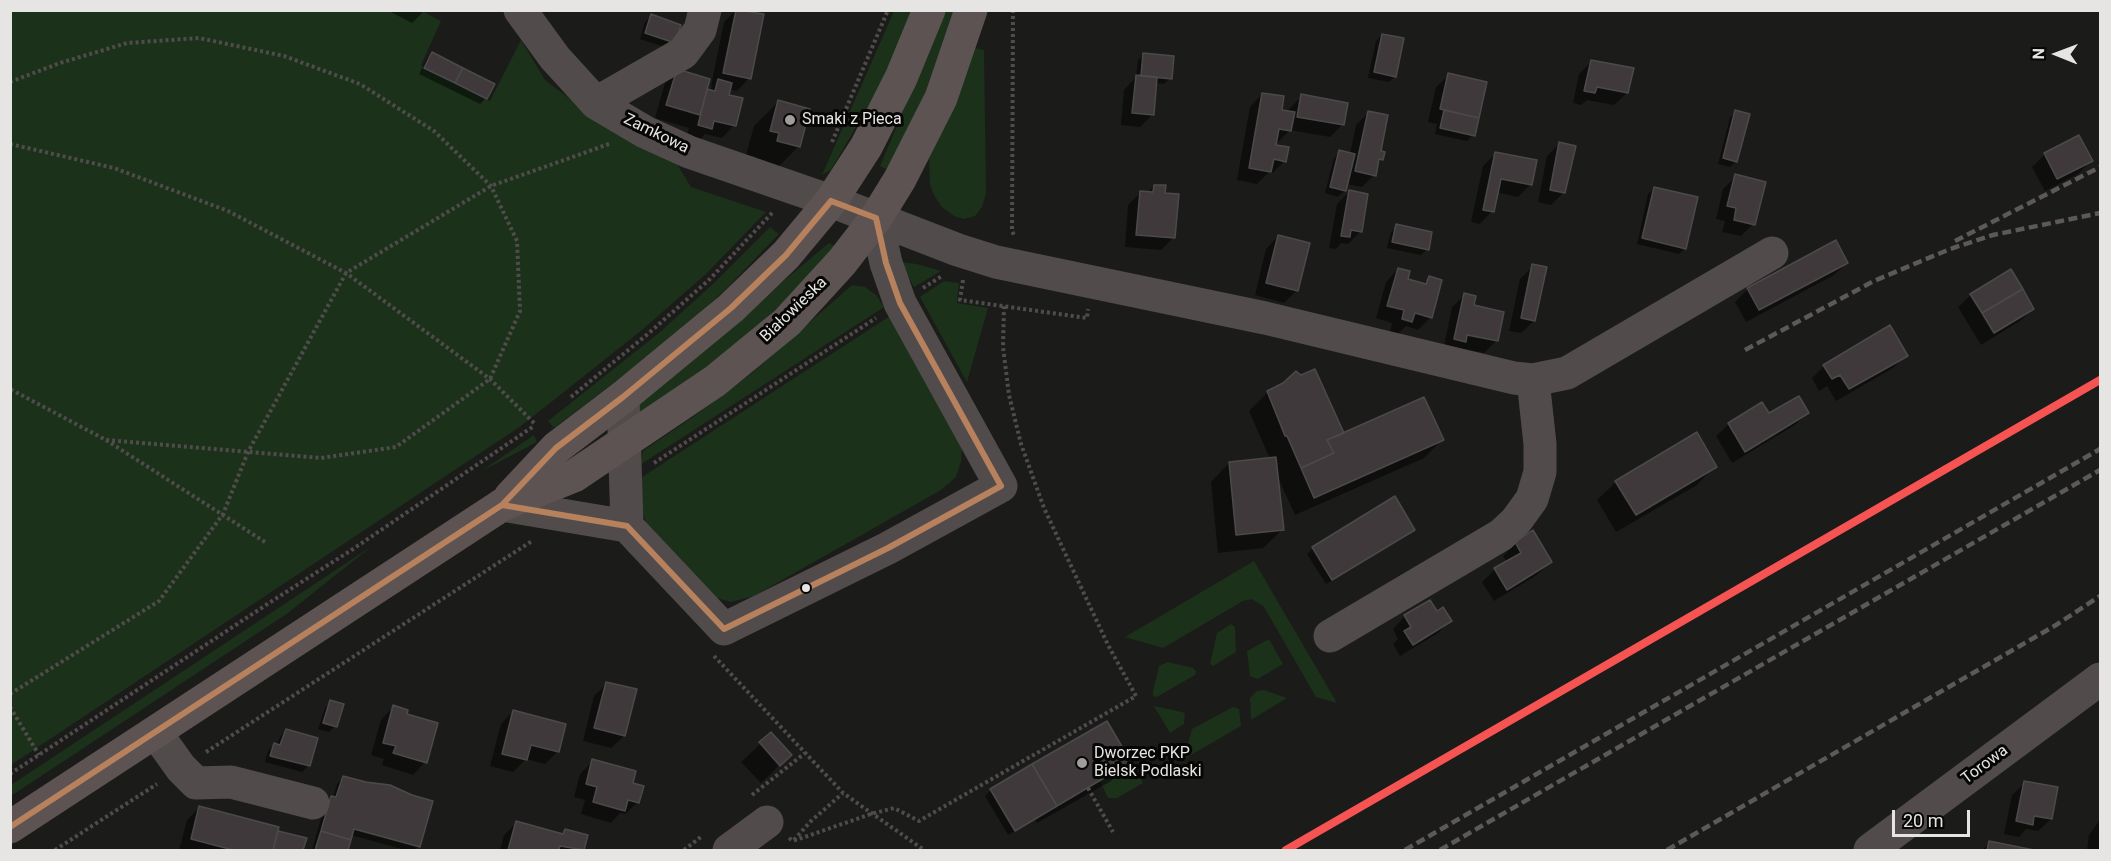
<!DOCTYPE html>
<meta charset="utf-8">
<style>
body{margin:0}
#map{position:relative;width:2111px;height:861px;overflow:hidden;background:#1b1b1a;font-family:Roboto,sans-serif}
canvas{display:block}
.frame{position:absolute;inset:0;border:12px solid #e7e5e4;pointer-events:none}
.north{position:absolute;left:2027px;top:24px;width:60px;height:60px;-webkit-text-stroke:4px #060605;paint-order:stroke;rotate:271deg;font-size:16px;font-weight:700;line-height:24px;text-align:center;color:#e7e5e4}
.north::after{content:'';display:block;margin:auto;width:21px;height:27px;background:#e7e5e4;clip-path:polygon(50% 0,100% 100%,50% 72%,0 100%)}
.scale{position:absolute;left:1892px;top:810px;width:78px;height:27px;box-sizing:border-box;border:3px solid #e7e5e4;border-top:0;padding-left:8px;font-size:18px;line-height:21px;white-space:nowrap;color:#e7e5e4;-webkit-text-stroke:4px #060605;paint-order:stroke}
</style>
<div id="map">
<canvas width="2111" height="861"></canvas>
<div class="frame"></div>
<div class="north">N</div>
<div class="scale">20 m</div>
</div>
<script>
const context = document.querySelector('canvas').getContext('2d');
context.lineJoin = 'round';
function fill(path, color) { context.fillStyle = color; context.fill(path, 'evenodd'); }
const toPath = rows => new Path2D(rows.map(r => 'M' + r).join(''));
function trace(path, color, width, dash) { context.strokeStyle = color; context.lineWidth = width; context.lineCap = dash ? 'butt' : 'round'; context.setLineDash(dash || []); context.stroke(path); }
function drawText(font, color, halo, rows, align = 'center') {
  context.font = font + ' Roboto,sans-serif'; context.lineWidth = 6; context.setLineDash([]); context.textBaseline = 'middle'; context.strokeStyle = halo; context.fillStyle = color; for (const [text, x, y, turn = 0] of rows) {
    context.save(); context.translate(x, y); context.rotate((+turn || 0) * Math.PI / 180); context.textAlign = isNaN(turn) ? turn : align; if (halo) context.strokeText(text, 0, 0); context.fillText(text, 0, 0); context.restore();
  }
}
fill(toPath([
 [11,11,422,11,441,21,421,65,490,101,521,40,545,80,603,124,672,156,691,187,766,212,706,274,642,330,521,426,11,765],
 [894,11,914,11,877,91,831,170,822,175],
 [945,11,954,11,945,43,921,105,888,170,880,166],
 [975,48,984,50,986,193,982,207,975,216,964,219,954,216,942,207,935,197,930,185,929,159,933,147],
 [770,227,779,234,725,290,668,342,554,428,548,421,660,332,714,283],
 [829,243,835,246,794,293,741,341,636,420,637,408,642,399],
 [900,262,917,264,941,271,914,287],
 [944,281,959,283,957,303,988,308,967,382,920,297],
 [852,285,865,287,876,295,884,307,640,465,643,451,700,412,752,373],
 [890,316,962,445,961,462,956,477,941,490,754,596,731,602,713,597,649,530,639,504,636,481],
 [534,435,537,442,480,472],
 [372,546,288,613,11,796,11,785],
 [1254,561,1337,703,1316,697,1264,607,1252,599,1243,601,1163,648,1125,637],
 [1231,624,1235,627,1236,652,1213,666,1210,664,1217,633],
 [1269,639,1283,664,1258,679,1250,676,1247,651],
 [1168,662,1193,668,1196,671,1195,675,1157,697,1153,696,1153,691,1159,666],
 [1264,690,1287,698,1251,720,1250,698,1257,691],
 [1154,706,1182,712,1185,713,1184,724,1170,733],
 [1233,707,1239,709,1241,726,1184,759,1192,729],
 [1131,762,1143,783,1117,798,1108,798,1100,781]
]), '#1b3119');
fill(toPath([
 [387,10,425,10,412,23],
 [736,10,763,15,749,78,737,91,729,89,727,96,734,125,722,138,705,134,698,141,686,137,689,128,655,118,665,83,678,71,705,90,708,91,713,86,711,86,724,22],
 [651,16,674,42,668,48,640,39,645,22],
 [1382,35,1395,76,1389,82,1368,78,1376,41],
 [432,54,486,98,480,104,419,74,426,60],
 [1144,54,1170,78,1164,84,1155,83,1152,115,1140,127,1121,125,1124,90,1136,77,1138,60],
 [1592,61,1627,93,1614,105,1587,100,1581,105,1573,103,1579,74],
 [1449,75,1478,118,1475,120,1473,135,1467,141,1435,134,1437,124,1428,122,1436,87],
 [1262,94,1280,111,1288,113,1289,109,1302,96,1343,124,1330,137,1290,130,1277,143,1275,142,1274,146,1285,161,1272,173,1268,173,1257,184,1237,180,1250,107],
 [778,102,799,146,775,170,754,165,756,157,746,155,754,126],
 [1369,112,1381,159,1377,163,1374,175,1362,187,1346,184,1344,191,1338,197,1325,193,1334,158,1340,152,1350,154,1356,125],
 [1736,112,1736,161,1730,167,1718,164,1730,118],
 [1560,143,1564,192,1551,205,1538,202,1547,156],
 [1496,153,1531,184,1518,197,1496,192,1492,211,1480,224,1471,222,1483,166],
 [2045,154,2091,161,2078,174,2045,191,2032,167],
 [1736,176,1753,224,1741,236,1722,232,1725,221,1716,219,1723,189],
 [1154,186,1164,195,1174,237,1161,250,1125,247,1128,205,1140,193,1147,193],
 [1654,188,1685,248,1679,254,1637,244,1648,194],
 [1350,191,1367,195,1360,232,1348,244,1341,243,1336,249,1329,248,1337,204],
 [1397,226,1427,249,1421,255,1387,248,1391,232],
 [1278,236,1297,290,1284,303,1255,295,1266,249],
 [1847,263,1834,275,1746,322,1735,302,1748,289],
 [1533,266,1534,321,1521,333,1509,331,1520,279],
 [1398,269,1407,280,1422,285,1429,278,1431,317,1418,330,1406,326,1398,334,1390,332,1392,323,1376,318,1386,282],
 [1465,295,1497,340,1484,353,1458,348,1443,351,1452,307],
 [1971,295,2033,309,2020,321,1981,345,1958,307],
 [1906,355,1893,368,1836,401,1827,386,1819,391,1812,378,1824,366],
 [1268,392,1343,435,1442,440,1424,458,1295,515,1277,475,1282,530,1263,548,1218,553,1211,482,1229,463,1270,459,1249,411],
 [1807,413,1795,425,1732,463,1716,436,1729,424],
 [1715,466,1697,485,1616,532,1597,500,1616,482],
 [1413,530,1407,536,1326,584,1307,554,1313,548],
 [1516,543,1550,562,1537,575,1494,601,1482,582,1495,569,1507,562,1503,556],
 [1405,616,1450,621,1438,633,1400,656,1393,644,1398,639,1393,629],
 [607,683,624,736,611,748,583,741,594,696],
 [331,702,335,726,329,732,318,729,325,708],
 [393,707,405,715,425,762,413,775,382,765,384,759,371,755,381,720],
 [513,711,558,751,545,764,526,759,513,772,490,766,501,724],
 [286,731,316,739,308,766,302,772,265,762,268,751,274,745,277,745,280,737],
 [771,734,790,755,761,783,741,762],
 [593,761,631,784,638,802,625,814,620,813,611,823,581,814,585,800,574,797,580,774],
 [1129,762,1111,781,1037,823,1035,820,1008,835,985,796,991,790],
 [343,778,431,802,418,847,415,850,405,850,351,835,347,850,312,850,325,804,333,798,337,784],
 [2025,783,2051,819,2038,831,2026,829,2019,837,2004,834,2012,795],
 [200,807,276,836,279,832,305,839,302,850,179,850,187,820],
 [2100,820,2100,850,2087,850,2089,835],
 [517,822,561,835,565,831,586,836,582,850,500,850,504,835],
 [1990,843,2025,850,1982,850]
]), '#0007');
const building = toPath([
 [736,10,764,14,751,79,723,73,736,10],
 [651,14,681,25,675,43,645,33,651,14],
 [1382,34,1404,38,1396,77,1374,72,1382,34],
 [432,52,463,68,455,83,424,68,432,52],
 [1143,53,1174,56,1172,79,1141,76,1143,53],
 [1591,60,1634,68,1628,93,1597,87,1595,93,1584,91,1591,60],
 [463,68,495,84,487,99,455,83,463,68],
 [677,69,710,79,700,115,666,105,677,69],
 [1448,73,1487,82,1479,118,1440,109,1448,73],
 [1136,75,1157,77,1154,115,1132,113,1136,75],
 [718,79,732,83,729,95,743,98,736,126,714,121,712,129,698,125,707,89,715,91,718,79],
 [1262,93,1284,96,1282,110,1295,112,1291,131,1279,129,1276,145,1289,147,1286,162,1274,159,1271,172,1249,168,1262,93],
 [1301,94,1348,103,1344,125,1297,117,1301,94],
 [778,100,810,109,800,147,777,141,779,133,770,131,778,100],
 [1444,110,1479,118,1475,136,1440,128,1444,110],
 [1735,110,1750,114,1737,162,1723,158,1735,110],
 [1368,111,1388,115,1381,151,1385,152,1383,160,1379,159,1376,176,1355,171,1368,111],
 [2079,135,2093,161,2057,179,2044,153,2079,135],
 [1559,142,1576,146,1565,193,1550,190,1559,142],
 [1339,150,1355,154,1346,191,1330,187,1339,150],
 [1495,152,1537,160,1532,185,1501,179,1494,212,1483,210,1495,152],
 [1735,174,1766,182,1755,225,1734,220,1736,208,1727,206,1735,174],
 [1154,185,1166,185,1165,193,1179,194,1175,238,1136,235,1140,191,1153,192,1154,185],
 [1654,187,1698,197,1686,249,1642,238,1654,187],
 [1349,190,1368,194,1362,232,1351,230,1350,237,1341,236,1349,190],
 [1396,224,1432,232,1429,250,1392,242,1396,224],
 [1278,235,1310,243,1298,291,1266,283,1278,235],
 [1836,240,1848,263,1759,310,1747,288,1836,240],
 [1532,264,1547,267,1535,321,1521,318,1532,264],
 [1398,268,1410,271,1408,279,1426,284,1429,276,1442,280,1432,318,1415,313,1412,322,1402,319,1404,310,1387,306,1398,268],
 [2011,269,2023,289,1982,313,1970,294,2011,269],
 [2023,289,2034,309,1994,333,1982,313,2023,289],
 [1464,293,1476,296,1474,305,1504,312,1498,341,1467,335,1466,342,1454,339,1464,293],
 [1890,325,1908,356,1849,389,1840,375,1832,379,1823,365,1890,325],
 [1315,369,1344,433,1327,440,1334,453,1301,468,1287,436,1285,436,1267,391,1283,383,1296,371,1301,375,1315,369],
 [1799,396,1809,413,1745,452,1728,423,1762,402,1769,413,1799,396],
 [1424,397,1444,440,1314,498,1301,468,1334,453,1327,440,1424,397],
 [1697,432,1717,467,1636,515,1615,481,1697,432],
 [1276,457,1284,530,1236,535,1229,462,1276,457],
 [1395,496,1415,530,1332,580,1312,547,1395,496],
 [1533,530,1552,562,1507,590,1494,568,1521,553,1515,542,1533,530],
 [1430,600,1437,611,1443,607,1452,621,1413,645,1404,631,1411,627,1404,615,1430,600],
 [606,682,637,689,625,736,594,728,606,682],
 [330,700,344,704,337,727,323,723,330,700],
 [393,705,408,710,407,714,438,723,427,763,393,753,396,746,383,743,393,705],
 [513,710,566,724,559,752,531,745,527,760,502,754,513,710],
 [1107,721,1131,762,1057,806,1032,764,1107,721],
 [286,729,318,738,310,766,270,756,274,743,280,745,286,729],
 [771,732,792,755,780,766,759,742,771,732],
 [592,759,636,771,633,783,644,786,639,803,628,800,625,811,593,802,597,787,586,784,592,759],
 [1032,764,1057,806,1015,831,990,789,1032,764],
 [343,776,366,782,390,785,412,795,433,801,420,847,354,829,351,840,321,831,331,796,336,797,343,776],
 [2024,781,2058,787,2052,819,2034,816,2033,825,2016,821,2024,781],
 [199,806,279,827,273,850,233,850,191,839,199,806],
 [516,821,563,834,565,829,588,835,584,850,560,846,559,850,508,850,516,821],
 [278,831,307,838,303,850,273,850,278,831],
 [321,831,351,840,348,850,315,850,321,831],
 [1989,841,2034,850,1987,850,1989,841]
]);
fill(building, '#40393c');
trace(building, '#4b4a4a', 1.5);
trace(toPath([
 [1013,10,1012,231,1015,237],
 [10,82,60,63,127,43,199,38,284,56,360,84,434,131,491,186,517,241,520,311,490,379,396,447,321,458,106,440,10,389],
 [832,142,888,10],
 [10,144,114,168,228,211,346,273,490,379,536,425],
 [963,280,960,300,1087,318,1088,309],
 [923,288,942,276],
 [571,397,649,333,710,279,773,212],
 [106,440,265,542],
 [654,463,876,318],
 [714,656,843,793,924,850],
 [10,694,159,601,223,514,248,452,346,273,491,186,609,144],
 [10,707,39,755],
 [206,752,532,541],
 [10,774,269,603,353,549,534,426],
 [1088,788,1113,832],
 [752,795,805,753],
 [789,838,793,841,871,814,894,808,919,821,1136,696,1108,645,1044,508,1021,444,1009,395,1003,347,1004,306],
 [794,840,810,822,843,793],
 [55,850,157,784],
 [684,850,702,836]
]), '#504c4c', 4, [3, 3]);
trace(toPath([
 [520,10,555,58,596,103,645,132,689,152,831,201,958,250,996,262,1265,318,1514,378,1533,380,1567,373,1772,253],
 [596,103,683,53,700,30,705,10],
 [623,397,627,526],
 [502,505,627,526,724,629,888,548,1001,486,900,303,886,263,876,218],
 [1330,636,1501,535,1516,521,1532,499,1540,472,1540,444,1533,380],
 [156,733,181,768,196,783,231,782,313,803],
 [729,850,767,822],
 [1870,850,2100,679]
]), '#514c4b', 33);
trace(toPath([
 [510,497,556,448,623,397,731,308,786,255,831,201,866,147,901,78,929,10],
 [10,827,502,505,574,476,715,381,787,322,842,262,876,218,900,179,941,98,971,10]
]), '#5c5352', 33);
trace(toPath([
 [1955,241,2100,167],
 [1745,350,1874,281,1950,249,1993,235,2100,213],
 [1405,850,2100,449],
 [1440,850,2100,470],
 [1667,850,2056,625,2100,596]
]), '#5c5958', 4.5, [9, 4.5]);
trace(toPath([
 [831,201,876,218,886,263,900,303,1001,486,888,548,724,629,627,526,502,505,556,448,623,397,731,308,786,255,831,201],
 [10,827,502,505]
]), '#b6815c', 6);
trace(toPath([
 [1286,850,2100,380]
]), '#f65353', 8);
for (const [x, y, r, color] of [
 [790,120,6,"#a09e9d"],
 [806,588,5,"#e7e5e4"],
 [1082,763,6,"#a09e9d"]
]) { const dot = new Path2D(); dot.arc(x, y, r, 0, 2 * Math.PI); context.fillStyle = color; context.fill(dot); trace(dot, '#060605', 2); }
drawText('16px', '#e7e5e4', '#060605', [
 ["Smaki z Pieca",802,120],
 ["Dworzec PKP",1094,754],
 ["Bielsk Podlaski",1094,772]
], 'left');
drawText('16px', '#e7e5e4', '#060605', [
 ["Zamkowa",656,134,26],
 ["Białowieska",794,310,-44],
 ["Torowa",1985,765,-37]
]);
</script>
